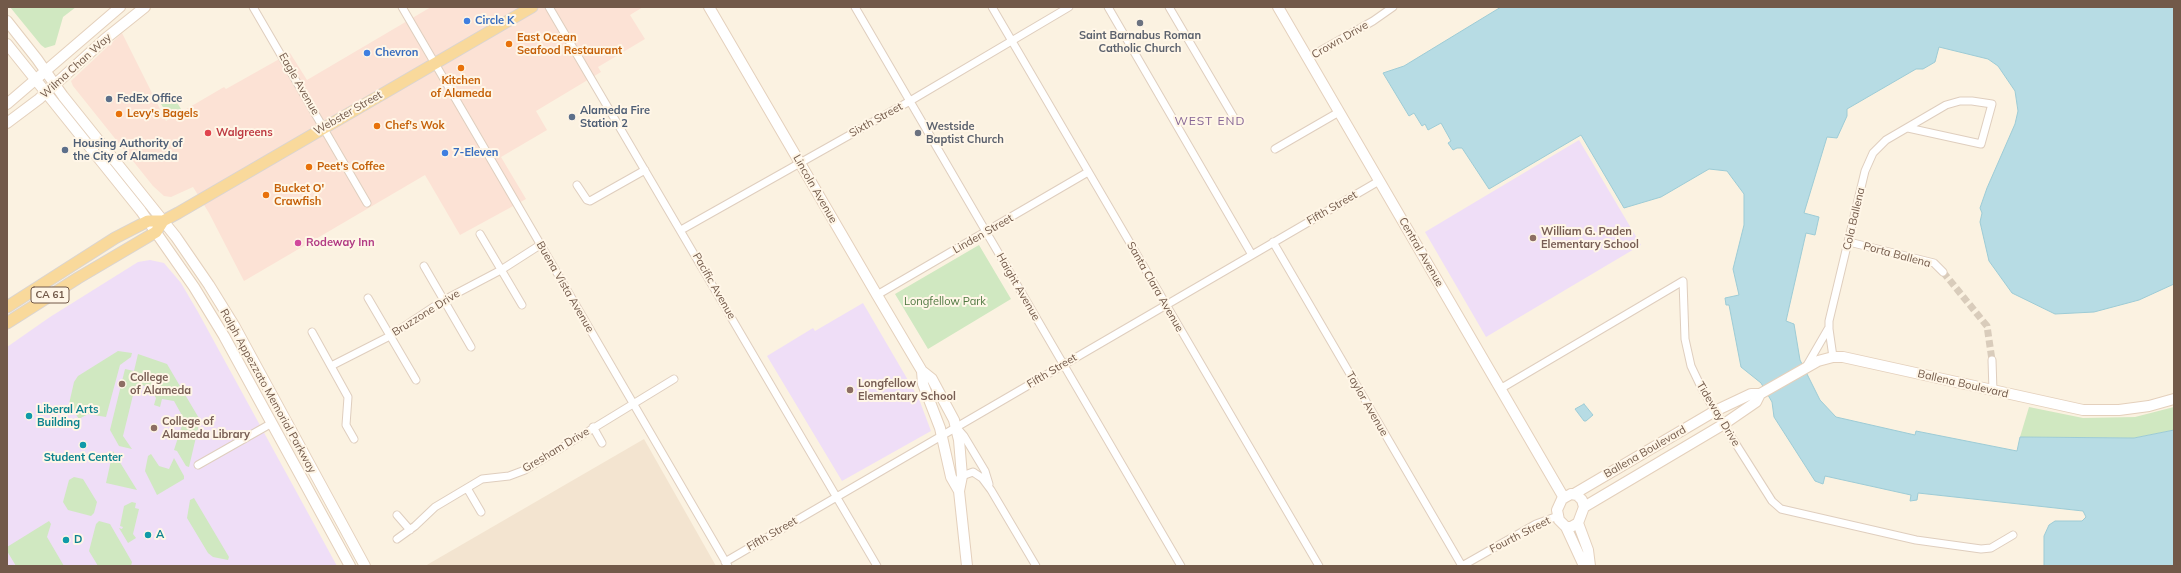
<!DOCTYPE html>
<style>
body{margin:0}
#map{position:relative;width:2181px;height:573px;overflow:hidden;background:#fbf2e1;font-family:Mulish,sans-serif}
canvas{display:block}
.frame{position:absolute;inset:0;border:8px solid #725949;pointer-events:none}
</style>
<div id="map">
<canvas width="2181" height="573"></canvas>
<div class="frame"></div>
</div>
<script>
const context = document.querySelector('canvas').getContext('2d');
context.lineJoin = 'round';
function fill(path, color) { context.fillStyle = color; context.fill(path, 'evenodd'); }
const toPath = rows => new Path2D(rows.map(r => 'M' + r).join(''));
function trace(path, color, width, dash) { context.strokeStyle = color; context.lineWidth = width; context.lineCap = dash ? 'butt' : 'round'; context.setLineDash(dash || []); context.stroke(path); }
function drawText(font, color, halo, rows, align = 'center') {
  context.font = font + ' Mulish,sans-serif'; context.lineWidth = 4; context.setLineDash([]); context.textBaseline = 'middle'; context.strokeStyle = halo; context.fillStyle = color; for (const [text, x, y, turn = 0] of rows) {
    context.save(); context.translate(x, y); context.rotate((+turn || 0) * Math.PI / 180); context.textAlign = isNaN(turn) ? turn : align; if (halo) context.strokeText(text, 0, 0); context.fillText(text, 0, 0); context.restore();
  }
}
fill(toPath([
 [644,439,716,566,425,566]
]), '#f3e4d0');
fill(toPath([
 [431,7,643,7,630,15,645,39,598,67,601,72,536,111,547,130,501,157,526,199,460,235,425,175,244,281,209,213,193,187,171,197,164,196,153,186,73,86,71,81,122,33,166,121,224,87,226,89,290,53,307,80]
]), '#fce2d5');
fill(toPath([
 [1579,140,1641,245,1486,337,1425,232],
 [150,260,164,263,181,283,198,312,337,566,7,566,7,347,50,317,138,262],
 [863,303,919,399,931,431,842,481,767,356,813,328,815,331]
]), '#efdef7');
fill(toPath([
 [10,7,76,7,63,17,55,45,45,48,41,45],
 [170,91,181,109,169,117,158,99],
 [979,245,1011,299,928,349,895,294],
 [118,351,132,353,131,357,120,365,106,417,88,414,79,419,69,404,74,382,78,376],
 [138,354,167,364,200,420,189,467,186,466,177,451,174,450,184,419,174,401,162,399,160,407,154,405,156,398,149,387,137,384,135,387,123,436,132,449,119,446,110,430,125,369,134,371],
 [2029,407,2083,418,2135,417,2174,407,2174,430,2134,438,2020,437],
 [113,451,137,490,106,483],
 [151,454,159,466,169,469,174,458,184,476,184,479,157,495,145,471,148,456],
 [74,477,83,479,97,502,94,513,91,516,68,510,63,502,69,480],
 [194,498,229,557,228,560,213,557,208,553,187,518,190,500],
 [132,502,136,503,135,508,139,509,133,534,136,538,128,543,119,528,122,529,123,527,120,526,124,506],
 [49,521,51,524,47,537,64,566,16,566,7,551,7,547],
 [99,521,110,524,132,562,131,566,98,566,89,551,96,524]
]), '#d0e8c1');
const water = toPath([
 [1501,7,2174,7,2174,284,2139,300,2094,312,2055,314,2012,293,1989,261,1980,222,1982,213,1980,208,1987,188,2015,124,2018,111,2015,91,1998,66,1988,59,1939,47,1935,62,1923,69,1916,69,1847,109,1847,116,1837,138,1827,137,1804,213,1819,217,1815,235,1806,233,1786,321,1794,324,1800,360,1820,400,1836,417,1915,435,1916,431,2017,451,2020,437,2134,438,2174,430,2174,566,2044,566,2044,536,2049,525,2055,521,2082,521,2086,517,2083,511,1918,493,1917,500,1910,501,1911,495,1825,476,1823,484,1815,481,1774,417,1772,402,1761,383,1741,367,1729,305,1726,305,1725,298,1739,295,1733,269,1744,225,1744,194,1727,171,1709,169,1661,197,1624,208,1581,135,1489,189,1462,148,1457,148,1453,150,1448,143,1451,141,1441,123,1428,130,1425,124,1422,126,1414,113,1409,116,1383,73,1404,66,1501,7],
 [1584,404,1593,415,1586,421,1584,421,1575,409,1584,404]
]);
fill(water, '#b7dce4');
trace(water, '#9dcbd5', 1);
trace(toPath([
 [1943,272,1987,326,1992,360]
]), '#d9ccbb', 7, [7, 3.5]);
const street = toPath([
 [253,7,367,203],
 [402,7,728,566],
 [549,7,877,566],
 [855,7,1181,566],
 [992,7,1319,566],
 [1108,7,1252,255],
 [1169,7,1236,121],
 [1308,58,1373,21,1393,7],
 [1275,149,1339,112],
 [577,185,587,200,590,201,645,170],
 [681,230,910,101,1069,7],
 [480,234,522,305],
 [1273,242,1462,566],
 [1849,242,1934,263,1943,272],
 [424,266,471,347],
 [877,295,1088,172],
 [368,298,416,380],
 [312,332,348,397,346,425,354,439],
 [1833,357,1829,329,1829,321,1865,171,1873,153,1886,140,1946,105,1960,101,1972,101,1992,104,1981,144,1908,128],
 [1992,360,1993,391],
 [331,366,390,336,444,300,501,270,540,245],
 [1806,367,1828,329],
 [1500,389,1683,281,1685,339,1691,366,1701,387,1715,411,1772,501,1781,509,1916,540,1981,549,1991,548,2013,535],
 [593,427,602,443],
 [957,428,964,436,985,471,989,484],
 [198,465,272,423],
 [962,476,973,472,982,478,991,490,1036,566],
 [467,488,481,512],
 [397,515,410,530],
 [397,539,415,526,435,507,482,479,509,476,525,470,674,379],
 [725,562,1379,181],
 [1462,566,1536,524,1558,516]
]);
const secondary = toPath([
 [709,7,877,295,922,371,932,379,954,420,959,440,962,476,959,491,967,566],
 [1278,7,1564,498],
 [7,21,37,59,63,96,176,237,209,285,235,327,365,566],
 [7,44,141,211,194,287,224,336,350,566],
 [7,104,120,7],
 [7,123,39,99,105,39,145,7],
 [922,371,923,384,940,428,951,477,959,491],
 [1571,494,1577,495,1582,500,1584,507,1578,523,1571,527,1566,527,1559,520,1557,510,1562,499,1571,494],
 [1574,494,1715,411,1751,394,1760,394,1818,361,1833,357,1843,357,2083,410,2119,410,2149,406,2174,399],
 [1584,507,1724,424,1756,402,1760,394],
 [1578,523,1588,550,1590,566],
 [1566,527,1584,566]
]);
const primary = toPath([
 [7,307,115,238,148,221,163,221,178,213,532,7],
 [7,323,78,278,156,232,163,221]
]);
trace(street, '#dfcebe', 9);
trace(secondary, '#e4d0bc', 12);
trace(primary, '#dad4d0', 13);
trace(street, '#fff', 7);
trace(secondary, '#fff', 10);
trace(primary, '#f9d99b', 11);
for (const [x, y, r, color] of [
 [467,21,4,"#3f7fe0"],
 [1140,23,4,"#6b7280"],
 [509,44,4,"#e8710a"],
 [367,53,4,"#3f7fe0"],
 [461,68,4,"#e8710a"],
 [109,99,4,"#5c6f8a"],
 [119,114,4,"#e8710a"],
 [572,117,4,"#5c6f8a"],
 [377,126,4,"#e8710a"],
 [208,133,4,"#e0444e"],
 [918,133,4,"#6b7280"],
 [65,150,4,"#5c6f8a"],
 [445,153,4,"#3f7fe0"],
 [309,167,4,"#e8710a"],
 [266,195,4,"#e8710a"],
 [1533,238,4,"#8d6e63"],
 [298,243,4,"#d1479c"],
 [122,384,4,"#8d6e63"],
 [850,390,4,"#8d6e63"],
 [29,416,4,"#0f9aa8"],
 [154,428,4,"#8d6e63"],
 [83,445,4,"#0f9aa8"],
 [148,535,4,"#0f9aa8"],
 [66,540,4,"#0f9aa8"]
]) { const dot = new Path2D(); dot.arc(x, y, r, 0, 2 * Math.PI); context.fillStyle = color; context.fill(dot); trace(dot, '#fff6e7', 1.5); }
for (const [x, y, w] of [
 [50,295,38]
]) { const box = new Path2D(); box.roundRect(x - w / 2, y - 8, w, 16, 3); context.fillStyle = '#fff6e7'; context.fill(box); trace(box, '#725949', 1); }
drawText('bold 10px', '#725949', null, [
 ["CA 61",50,295]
]);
drawText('bold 11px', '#366cbe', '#fff6e7', [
 ["Circle K",475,21],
 ["Chevron",375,53],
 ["7-Eleven",453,153]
], 'left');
drawText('bold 11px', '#5b616d', '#fff6e7', [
 ["Saint Barnabus Roman",1140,36],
 ["Catholic Church",1140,49],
 ["Westside",926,127,"left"],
 ["Baptist Church",926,140,"left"]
]);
drawText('bold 11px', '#c56008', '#fff6e7', [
 ["East Ocean",517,38],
 ["Seafood Restaurant",517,51],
 ["Kitchen",461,81,"center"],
 ["of Alameda",461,94,"center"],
 ["Levy's Bagels",127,114],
 ["Chef's Wok",385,126],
 ["Peet's Coffee",317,167],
 ["Bucket O'",274,189],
 ["Crawfish",274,202]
], 'left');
drawText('11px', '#725949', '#fff6e7', [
 ["Crown Drive",1340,40,-30],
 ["Wilma Chan Way",76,66,-42],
 ["Eagle Avenue",299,84,60],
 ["Webster Street",348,113,-30],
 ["Sixth Street",876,120,-29],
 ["Lincoln Avenue",815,189,60],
 ["Fifth Street",1332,208,-30],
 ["Cola Ballena",1854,219,-77],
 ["Linden Street",983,234,-30],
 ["Central Avenue",1421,252,60],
 ["Porta Ballena",1897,255,15],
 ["Pacific Avenue",714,286,60],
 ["Buena Vista Avenue",565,287,60],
 ["Haight Avenue",1018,287,60],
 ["Santa Clara Avenue",1155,287,60],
 ["Bruzzone Drive",426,313,-32],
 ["Fifth Street",1052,371,-31],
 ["Ballena Boulevard",1963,384,13],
 ["Ralph Appezzato Memorial Parkway",268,391,61],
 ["Taylor Avenue",1367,404,60],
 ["Tideway Drive",1718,414,59],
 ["Gresham Drive",556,450,-31],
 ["Ballena Boulevard",1645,452,-30],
 ["Fifth Street",772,534,-30],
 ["Fourth Street",1520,535,-27]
]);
drawText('bold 11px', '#4e5e75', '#fff6e7', [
 ["FedEx Office",117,99],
 ["Alameda Fire",580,111],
 ["Station 2",580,124],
 ["Housing Authority of",73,144],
 ["the City of Alameda",73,157]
], 'left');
drawText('bold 11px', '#be3a42', '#fff6e7', [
 ["Walgreens",216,133]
], 'left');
drawText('bold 11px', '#785e54', '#fff6e7', [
 ["William G. Paden",1541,232],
 ["Elementary School",1541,245],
 ["College",130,378],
 ["of Alameda",130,391],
 ["Longfellow",858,384],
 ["Elementary School",858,397],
 ["College of",162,422],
 ["Alameda Library",162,435]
], 'left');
drawText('bold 11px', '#b23c85', '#fff6e7', [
 ["Rodeway Inn",306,243]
], 'left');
drawText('11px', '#507842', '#fff6e7', [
 ["Longfellow Park",945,302]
]);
drawText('bold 11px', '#0d838f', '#fff6e7', [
 ["Liberal Arts",37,410],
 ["Building",37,423],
 ["Student Center",83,458,"center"],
 ["A",156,535],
 ["D",74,540]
], 'left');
context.letterSpacing = '1px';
drawText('12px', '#866595', '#fff6e7', [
 ["WEST END",1210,121]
]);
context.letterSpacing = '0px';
</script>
